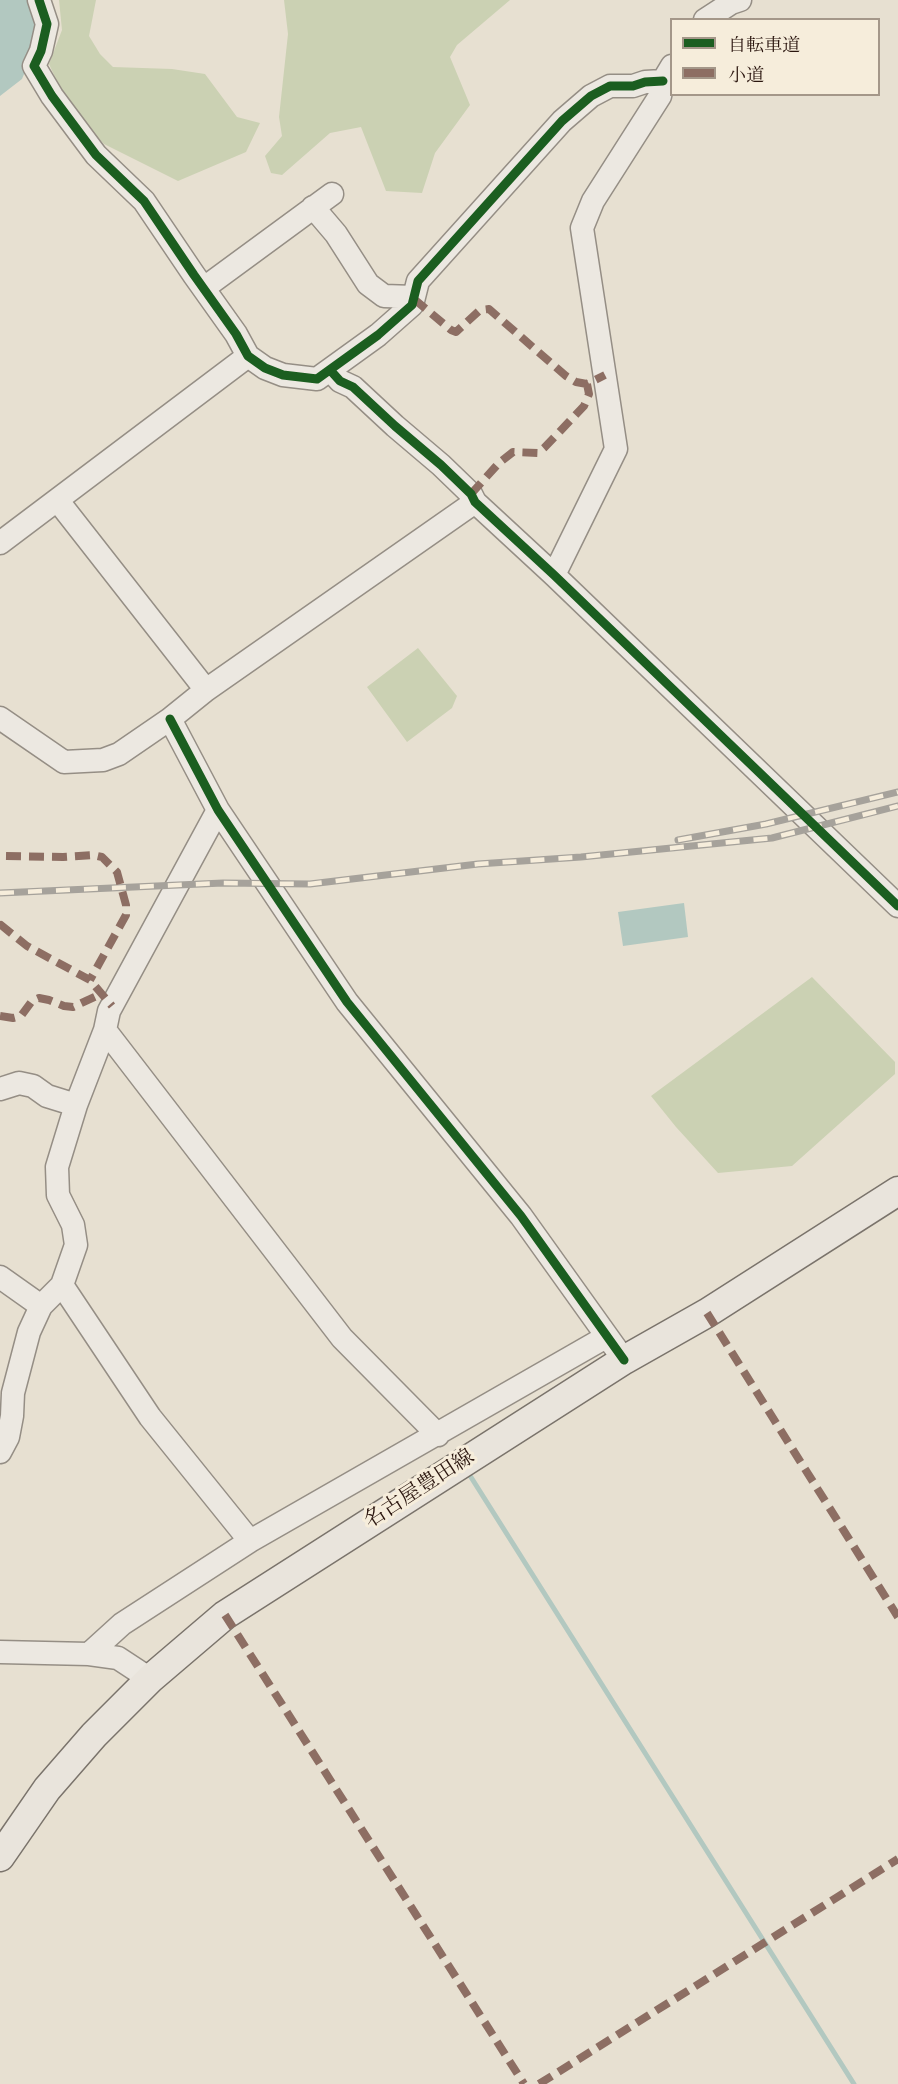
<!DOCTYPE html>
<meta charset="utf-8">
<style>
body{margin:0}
#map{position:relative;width:898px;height:2084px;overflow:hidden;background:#e7e0d1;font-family:"IM FELL Double Pica","Noto Serif JP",serif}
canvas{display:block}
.legend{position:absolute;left:670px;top:18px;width:210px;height:78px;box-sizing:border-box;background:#f6eddb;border:2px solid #a49789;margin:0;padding:8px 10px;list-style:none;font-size:18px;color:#2a150e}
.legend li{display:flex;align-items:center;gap:12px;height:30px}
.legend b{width:30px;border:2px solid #a49789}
</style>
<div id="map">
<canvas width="898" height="2084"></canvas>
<ul class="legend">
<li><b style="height:8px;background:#1b5e20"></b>自転車道</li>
<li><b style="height:8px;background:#8d6e63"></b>小道</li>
</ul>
</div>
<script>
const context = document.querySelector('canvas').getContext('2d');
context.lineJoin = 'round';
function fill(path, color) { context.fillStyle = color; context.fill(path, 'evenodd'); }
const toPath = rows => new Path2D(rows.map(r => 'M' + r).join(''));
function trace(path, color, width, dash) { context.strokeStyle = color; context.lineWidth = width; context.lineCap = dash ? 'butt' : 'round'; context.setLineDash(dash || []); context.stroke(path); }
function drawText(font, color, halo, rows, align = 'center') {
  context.font = font + ' "IM FELL Double Pica","Noto Serif JP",serif'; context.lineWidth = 6; context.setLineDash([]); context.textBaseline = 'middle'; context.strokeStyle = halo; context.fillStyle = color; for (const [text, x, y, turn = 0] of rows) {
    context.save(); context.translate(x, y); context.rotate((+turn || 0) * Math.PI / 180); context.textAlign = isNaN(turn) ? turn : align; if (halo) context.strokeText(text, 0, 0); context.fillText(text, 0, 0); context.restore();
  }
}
fill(toPath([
 [59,0,96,0,89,36,100,54,113,67,172,69,205,74,237,117,260,123,246,152,178,181,104,144,70,110,49,64,62,30],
 [284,0,510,0,457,45,450,57,470,105,435,153,422,193,386,191,361,127,330,133,282,175,271,173,265,156,282,136,279,117,288,34],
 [418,648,457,696,452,708,407,742,367,687],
 [812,977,895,1062,895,1074,792,1166,718,1173,676,1127,651,1096]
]), '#cbd1b3');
fill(toPath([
 [0,0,29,0,41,32,22,79,0,96],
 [684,903,688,937,623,946,618,912]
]), '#b2c8c0');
trace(toPath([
 [469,1474,854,2084]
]), '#b2c8c0', 5);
const minor = toPath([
 [39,0,47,24,41,51,34,66,52,96,96,155,144,201,194,275,236,334,248,356,265,368,283,375,317,379,378,335,412,305,418,281,562,121,591,96,610,86,633,86,645,82,663,81],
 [705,20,731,3,740,0],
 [313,207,336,234,368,284,384,296,414,297],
 [204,288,332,194],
 [331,371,340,381,353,387,395,426,441,465,471,494,475,502,554,575,898,906],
 [58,501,206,690],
 [0,543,248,356],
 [554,575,616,449,582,228,593,201,660,96,663,81,672,66],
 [0,718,64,762,103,760,119,754,170,719,206,690,475,502],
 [170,719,218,810,347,1002,521,1216,624,1360],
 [105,1030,342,1338,438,1435],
 [0,1089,19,1083,33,1086,47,1096,76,1105],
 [0,1277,41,1306],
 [62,1285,150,1417,250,1541],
 [0,1452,8,1437,12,1416,13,1393,29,1332,41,1306,62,1285,76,1245,73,1225,58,1195,57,1167,76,1105,105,1030,109,1011,218,810],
 [0,1652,89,1654,118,1658,150,1679],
 [89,1654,122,1624,250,1541,606,1337]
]);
const major = toPath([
 [0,1857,47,1789,94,1735,150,1679,225,1615,624,1360,707,1313,898,1191]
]);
trace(minor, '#958e85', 25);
trace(major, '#7a736b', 31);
trace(minor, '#ece8e1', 22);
trace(major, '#e9e4dc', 28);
const rail = toPath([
 [678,840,766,824,898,792],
 [0,893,223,883,310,884,478,864,581,857,772,838,898,806]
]);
trace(rail, '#a6a29b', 7);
trace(rail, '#f6eddb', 4.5, [14]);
trace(toPath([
 [414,299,451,330,456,332,480,310,489,309,566,376,576,382,587,384,605,375],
 [471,494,499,463,513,452,538,453,544,448,584,406,589,394,587,384],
 [6,856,63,857,93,855,102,857,117,872,126,905,126,915,90,980],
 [0,926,1,925,27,946,90,980,112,1006],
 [0,1016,13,1018,21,1016,32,1001,39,998,49,1000,64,1006,73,1007,101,994],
 [707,1313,898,1617],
 [225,1615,524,2084],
 [539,2084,898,1859]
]), '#8d6e63', 8, [15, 8]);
trace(toPath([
 [39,0,47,24,41,51,34,66,52,96,96,155,144,201,194,275,236,334,248,356,265,368,283,375,317,379,378,335,412,305,418,281,562,121,591,96,610,86,633,86,645,82,663,81],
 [331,371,340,381,353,387,395,426,441,465,471,494,475,502,554,575,898,906],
 [170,719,218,810,347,1002,521,1216,624,1360]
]), '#1b5e20', 9);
drawText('21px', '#2a150e', '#f6eddb', [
 ["名古屋豊田線",420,1490,-33]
]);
</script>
